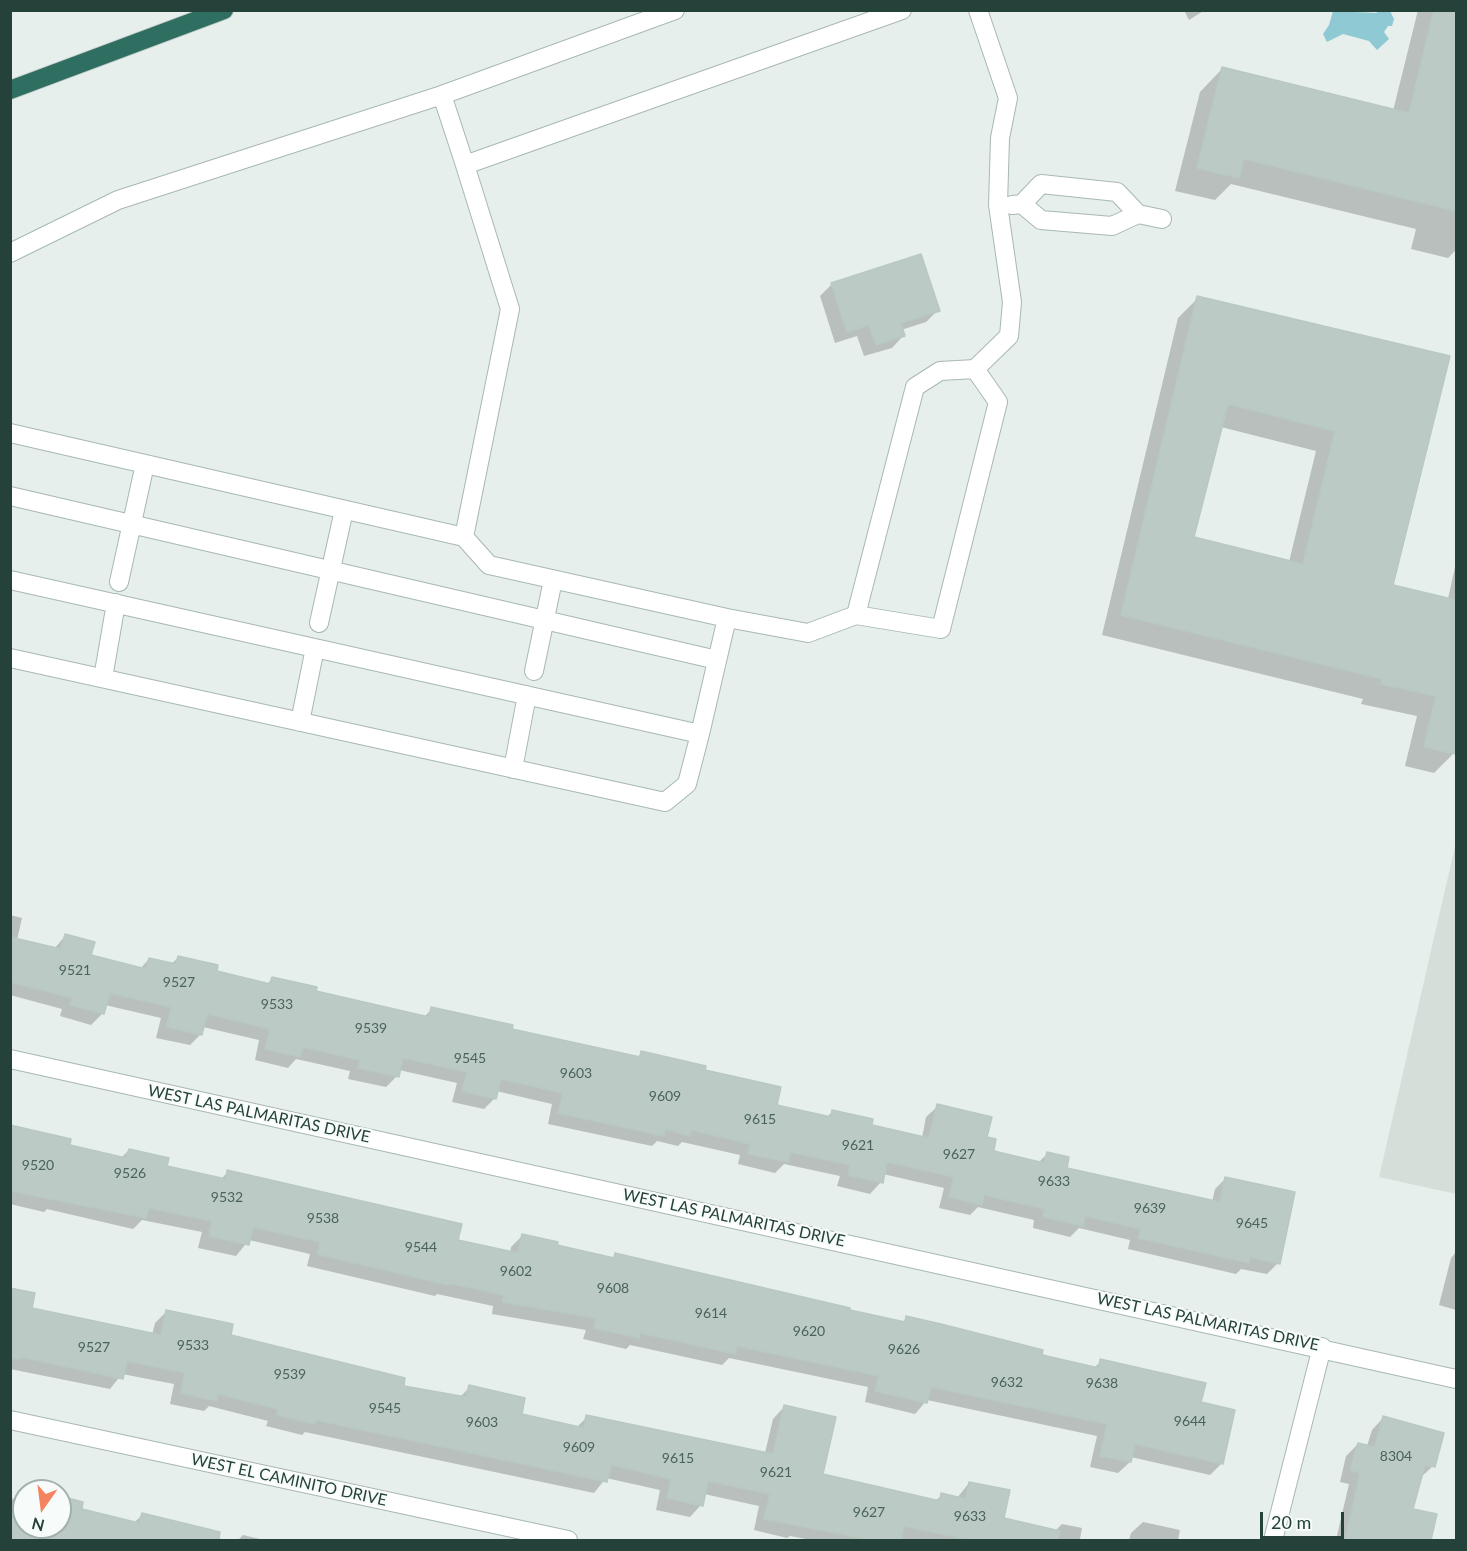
<!DOCTYPE html>
<style>
body{margin:0}
#map{position:relative;width:1467px;height:1551px;overflow:hidden;background:#e6efeb;font-family:Lato,sans-serif}
canvas{display:block}
.frame{position:absolute;inset:0;border:12px solid #24423a;pointer-events:none}
.north{position:absolute;left:12px;top:1479px;width:60px;height:60px;box-sizing:border-box;background:#f7fbf9;border:2px solid #a3b1ad;border-radius:50%;rotate:194deg;font-size:16px;font-weight:700;line-height:24px;text-align:center;color:#24423a}
.north::after{content:'';display:block;margin:auto;width:21px;height:27px;background:#f4845f;clip-path:polygon(50% 0,100% 100%,50% 72%,0 100%)}
.scale{position:absolute;left:1260px;top:1512px;width:84px;height:27px;box-sizing:border-box;border:3px solid #24423a;border-top:0;padding-left:8px;font-size:18px;line-height:21px;white-space:nowrap;color:#24423a;-webkit-text-stroke:4px #f7fbf9;paint-order:stroke}
</style>
<div id="map">
<canvas width="1467" height="1551"></canvas>
<div class="frame"></div>
<div class="north">N</div>
<div class="scale">20 m</div>
</div>
<script>
const context = document.querySelector('canvas').getContext('2d');
context.lineJoin = 'round';
function fill(path, color) { context.fillStyle = color; context.fill(path, 'evenodd'); }
const toPath = rows => new Path2D(rows.map(r => 'M' + r).join(''));
function trace(path, color, width, dash) { context.strokeStyle = color; context.lineWidth = width; context.lineCap = dash ? 'butt' : 'round'; context.setLineDash(dash || []); context.stroke(path); }
function drawText(font, color, halo, rows, align = 'center') {
  context.font = font + ' Lato,sans-serif'; context.lineWidth = 4.5; context.setLineDash([]); context.textBaseline = 'middle'; context.strokeStyle = halo; context.fillStyle = color; for (const [text, x, y, turn = 0] of rows) {
    context.save(); context.translate(x, y); context.rotate((+turn || 0) * Math.PI / 180); context.textAlign = isNaN(turn) ? turn : align; if (halo) context.strokeText(text, 0, 0); context.fillText(text, 0, 0); context.restore();
  }
}
fill(toPath([
 [1456,842,1456,1194,1379,1177]
]), '#d4dfda');
fill(toPath([
 [1333,11,1376,13,1380,11,1390,11,1394,19,1392,26,1388,26,1384,32,1389,39,1377,50,1369,41,1343,34,1327,42,1323,34,1329,25]
]), '#8ec9d4');
fill(toPath([
 [1184,10,1205,10,1189,20],
 [1418,10,1456,10,1456,250,1448,258,1411,249,1416,229,1231,184,1215,200,1175,191,1200,92,1222,69,1393,111],
 [832,284,938,310,926,322,901,330,903,336,892,348,864,356,857,336,835,343,820,296],
 [1198,298,1448,357,1391,587,1448,599,1456,562,1456,744,1454,753,1434,773,1405,766,1417,716,1361,704,1363,699,1102,635,1178,318],
 [1221,427,1316,451,1289,562,1193,538],
 [10,915,22,918,17,940,54,949,65,936,90,957,140,969,149,959,171,964,178,958,215,972,267,984,273,978,314,992,424,1017,432,1009,510,1030,637,1057,642,1053,704,1071,775,1106,827,1117,833,1111,870,1126,922,1138,926,1117,938,1106,986,1138,992,1152,1038,1163,1047,1154,1065,1169,1212,1202,1215,1189,1226,1178,1278,1263,1267,1274,1241,1269,1236,1274,1128,1249,1130,1240,1079,1228,1070,1237,1033,1228,1034,1220,978,1207,970,1215,939,1208,944,1188,883,1174,881,1182,870,1194,837,1186,840,1176,784,1164,775,1173,738,1164,740,1155,682,1142,678,1146,657,1141,652,1146,548,1124,552,1104,496,1091,495,1098,484,1109,452,1102,457,1083,399,1070,397,1076,386,1087,348,1079,350,1071,296,1059,288,1068,255,1060,259,1040,203,1027,201,1034,190,1045,156,1038,161,1018,105,1005,103,1013,91,1025,60,1016,62,1009,10,995],
 [10,1126,68,1146,121,1158,129,1150,165,1167,221,1179,228,1172,457,1241,510,1253,511,1247,523,1235,555,1246,612,1259,615,1255,848,1312,901,1323,907,1318,1094,1368,1101,1361,1199,1403,1222,1463,1210,1475,1131,1457,1130,1462,1118,1473,1090,1467,1097,1436,927,1400,915,1414,865,1402,868,1387,729,1358,722,1365,630,1345,626,1349,583,1339,586,1330,492,1314,493,1306,437,1294,435,1296,307,1266,310,1254,249,1240,236,1256,198,1248,202,1232,142,1220,133,1229,47,1209,44,1212,10,1204],
 [1456,1252,1456,1310,1439,1305,1451,1258],
 [10,1289,30,1309,152,1335,155,1323,167,1311,229,1336,402,1387,459,1398,470,1387,520,1415,576,1428,587,1417,765,1453,773,1419,784,1407,821,1475,935,1501,942,1495,957,1498,969,1483,1002,1520,1054,1532,1062,1524,1082,1528,1080,1539,1085,1540,811,1540,790,1536,787,1538,754,1530,759,1506,704,1494,701,1505,690,1517,656,1510,660,1490,606,1478,594,1493,305,1432,302,1435,266,1426,268,1421,209,1406,204,1411,170,1404,174,1384,122,1374,110,1389,10,1369],
 [1383,1418,1433,1466,1420,1478,1412,1510,1435,1515,1429,1540,1336,1540,1349,1484,1340,1482,1346,1456,1358,1444,1367,1446,1372,1430],
 [10,1498,24,1501,24,1527,60,1527,60,1498,80,1510,134,1523,142,1515,179,1523,175,1540,10,1540],
 [1143,1522,1180,1530,1178,1540,1129,1540,1131,1533],
 [243,1535,264,1540,238,1540]
]), '#0003');
const building = toPath([
 [1434,10,1456,10,1456,211,1244,159,1239,178,1197,168,1222,67,1409,113,1434,10],
 [921,254,940,311,901,323,905,336,876,345,869,325,847,332,831,283,921,254],
 [1197,296,1450,356,1393,585,1456,600,1456,754,1424,747,1436,696,1381,684,1382,679,1121,615,1197,296],
 [1228,404,1335,431,1303,564,1194,537,1228,404],
 [65,934,95,942,91,955,146,969,149,958,176,964,178,956,218,965,217,971,270,984,272,977,317,987,316,991,429,1017,431,1007,513,1025,512,1029,640,1057,641,1051,706,1066,705,1070,781,1087,777,1105,831,1117,832,1110,873,1119,872,1125,929,1138,937,1104,992,1117,987,1137,996,1139,994,1151,1044,1163,1047,1152,1069,1157,1067,1168,1220,1202,1225,1177,1295,1192,1280,1264,1250,1257,1249,1263,1138,1238,1141,1229,1085,1216,1083,1226,1043,1217,1045,1209,984,1195,982,1205,949,1197,954,1177,887,1162,883,1183,848,1175,850,1165,790,1152,788,1162,748,1154,750,1144,691,1130,690,1136,665,1129,664,1136,558,1113,563,1093,501,1079,496,1099,462,1091,467,1072,403,1058,399,1077,358,1068,360,1060,303,1047,300,1057,265,1049,270,1029,207,1014,202,1035,167,1027,171,1007,110,993,104,1014,70,1005,72,998,10,982,10,937,61,949,65,934],
 [10,1125,71,1139,70,1145,126,1158,129,1149,169,1158,167,1166,226,1179,227,1170,462,1224,458,1240,518,1253,522,1234,558,1242,557,1245,614,1258,615,1253,850,1308,850,1310,905,1322,906,1316,945,1325,1043,1350,1042,1355,1099,1368,1100,1359,1206,1383,1201,1402,1235,1410,1223,1464,1135,1444,1131,1462,1100,1456,1107,1424,931,1387,927,1403,875,1391,879,1376,737,1346,735,1354,640,1333,639,1338,594,1328,596,1318,502,1302,504,1295,448,1283,448,1285,317,1254,320,1242,253,1227,249,1245,209,1236,212,1221,149,1208,146,1218,10,1191,10,1125],
 [10,1288,35,1293,32,1308,161,1335,166,1310,233,1324,231,1335,405,1378,404,1386,466,1397,469,1385,525,1398,522,1414,584,1428,586,1415,773,1454,784,1405,836,1417,823,1474,940,1501,941,1493,966,1499,969,1482,1010,1490,1004,1518,1060,1531,1058,1540,969,1540,904,1526,901,1540,871,1540,764,1519,770,1494,708,1481,703,1506,667,1498,671,1479,611,1465,607,1482,316,1420,315,1424,277,1415,278,1409,218,1394,217,1401,181,1393,185,1373,127,1361,123,1379,21,1357,20,1359,10,1358,10,1288],
 [1383,1416,1444,1433,1435,1467,1425,1465,1413,1509,1437,1514,1431,1540,1345,1540,1360,1473,1350,1470,1358,1443,1375,1447,1383,1416],
 [60,1496,83,1502,82,1509,139,1523,142,1513,220,1532,219,1540,10,1540,10,1526,17,1497,24,1499,24,1527,60,1527,60,1496]
]);
fill(building, '#bbcac4');
trace(building, '#b8c9c2', 1.5);
const minor = toPath([
 [442,95,465,165],
 [1022,204,1041,184,1117,192,1138,214,1162,219],
 [1012,205,1022,204,1041,220,1112,226,1138,214],
 [10,253,118,200,442,95,675,10],
 [975,369,1009,336,1012,302,998,205,1000,138,1008,98,978,10],
 [10,433,464,537],
 [10,496,717,660],
 [10,580,700,734,687,784,665,802,10,658],
 [119,582,145,464],
 [727,618,808,633,856,615,915,387,940,371,975,369,998,402,941,629,856,615],
 [319,623,344,510],
 [534,671,553,580],
 [103,678,116,603],
 [300,722,315,648],
 [700,734,727,618,489,565,464,537,510,309,465,165,902,10],
 [513,769,527,695],
 [10,1059,1456,1379],
 [10,1420,568,1540],
 [1273,1540,1322,1347]
]);
const highway = toPath([
 [10,90,224,10]
]);
trace(minor, '#a8b8b2', 20);
trace(highway, '#c2cac8', 20);
trace(minor, '#fff', 18);
trace(highway, '#2f6f62', 18);
drawText('14px', '#4a645c', null, [
 ["9521",75,970],
 ["9527",179,982],
 ["9533",277,1004],
 ["9539",371,1028],
 ["9545",470,1058],
 ["9603",576,1073],
 ["9609",665,1096],
 ["9615",760,1119],
 ["9621",858,1145],
 ["9627",959,1154],
 ["9520",38,1165],
 ["9526",130,1173],
 ["9633",1054,1181],
 ["9532",227,1197],
 ["9639",1150,1208],
 ["9538",323,1218],
 ["9645",1252,1223],
 ["9544",421,1247],
 ["9602",516,1271],
 ["9608",613,1288],
 ["9614",711,1313],
 ["9620",809,1331],
 ["9533",193,1345],
 ["9527",94,1347],
 ["9626",904,1349],
 ["9539",290,1374],
 ["9632",1007,1382],
 ["9638",1102,1383],
 ["9545",385,1408],
 ["9644",1190,1421],
 ["9603",482,1422],
 ["9609",579,1447],
 ["8304",1396,1456],
 ["9615",678,1458],
 ["9621",776,1472],
 ["9627",869,1512],
 ["9633",970,1516]
]);
drawText('16px', '#24423a', '#f7fbf9', [
 ["WEST LAS PALMARITAS DRIVE",259,1114,12],
 ["WEST LAS PALMARITAS DRIVE",734,1218,12],
 ["WEST LAS PALMARITAS DRIVE",1208,1322,12],
 ["WEST EL CAMINITO DRIVE",289,1480,12]
]);
</script>
